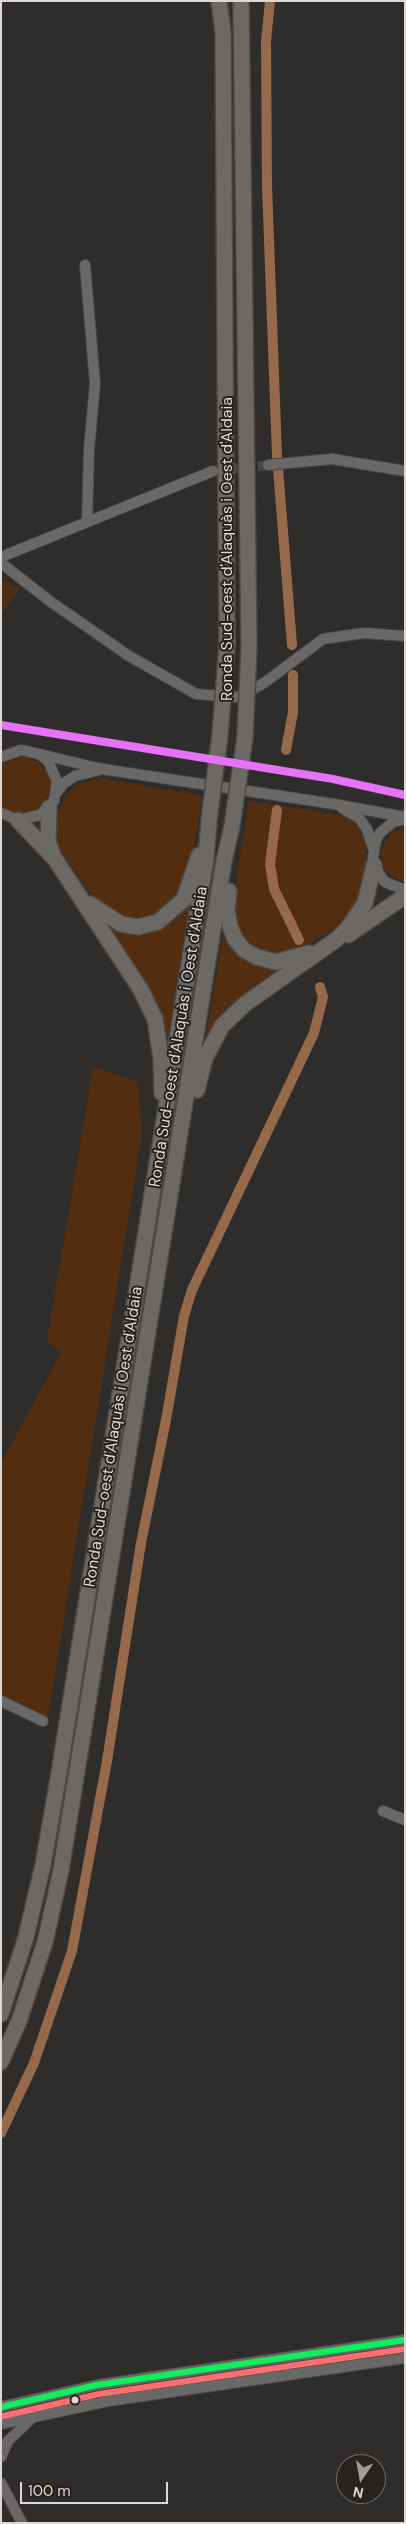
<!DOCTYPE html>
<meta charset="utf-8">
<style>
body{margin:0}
#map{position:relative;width:406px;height:2524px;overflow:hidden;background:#2f2d2b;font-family:"DM Sans",sans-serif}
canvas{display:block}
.frame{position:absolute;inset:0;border:2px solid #dbd8d6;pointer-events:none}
.north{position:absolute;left:336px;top:2454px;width:50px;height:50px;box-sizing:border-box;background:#27221f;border:1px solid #6f6b68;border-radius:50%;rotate:192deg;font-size:14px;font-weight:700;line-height:20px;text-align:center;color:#dbd8d6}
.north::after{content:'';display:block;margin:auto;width:18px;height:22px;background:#9f9c9a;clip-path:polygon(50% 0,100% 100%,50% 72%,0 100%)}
.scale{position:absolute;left:20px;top:2482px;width:148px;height:22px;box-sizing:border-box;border:2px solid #dbd8d6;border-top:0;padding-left:6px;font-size:15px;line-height:18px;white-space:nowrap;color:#dbd8d6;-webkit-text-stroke:4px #27221f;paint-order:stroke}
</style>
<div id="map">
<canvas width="406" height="2524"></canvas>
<div class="frame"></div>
<div class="north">N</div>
<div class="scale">100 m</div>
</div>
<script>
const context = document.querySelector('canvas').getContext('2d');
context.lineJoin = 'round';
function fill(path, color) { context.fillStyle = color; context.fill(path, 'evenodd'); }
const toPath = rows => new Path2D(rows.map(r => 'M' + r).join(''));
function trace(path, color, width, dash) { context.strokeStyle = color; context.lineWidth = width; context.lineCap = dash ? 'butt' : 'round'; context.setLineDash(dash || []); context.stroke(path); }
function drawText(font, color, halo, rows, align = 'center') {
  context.font = font + ' "DM Sans",sans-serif'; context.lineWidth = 4; context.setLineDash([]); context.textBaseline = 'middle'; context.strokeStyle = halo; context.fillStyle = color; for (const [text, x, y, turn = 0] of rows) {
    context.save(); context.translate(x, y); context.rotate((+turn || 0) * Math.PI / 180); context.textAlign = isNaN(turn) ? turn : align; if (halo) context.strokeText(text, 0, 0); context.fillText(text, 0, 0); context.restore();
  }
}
fill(toPath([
 [1,580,20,589,1,614],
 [22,756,39,762,49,776,51,784,46,801,40,808,33,812,16,814,1,806,1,764,14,757],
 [100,778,202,796,192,859,177,899,149,920,125,920,97,903,62,853,55,837,53,822,67,794,77,784],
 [249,801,345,816,354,821,363,831,366,844,366,881,362,897,342,924,297,952,275,956,263,953,245,942,234,919,233,901],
 [405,827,405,882,393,877,387,872,383,866,381,852,383,845,391,833],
 [191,898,167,1045,102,920,160,928,175,919],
 [224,928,228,936,289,965,205,1043],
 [93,1067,138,1082,142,1133,48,1717,1,1698,1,1463,61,1353,47,1341]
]), '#522d10');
trace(toPath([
 [270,1,266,41,267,186,277,456,292,645],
 [286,750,293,712,293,675],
 [277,810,270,864,274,889,299,940],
 [1,2133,34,2063,72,1951,107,1761,141,1543,166,1420,184,1316,192,1290,213,1246,314,1033,323,997,320,987]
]), '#97694b', 10);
trace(toPath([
 [213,471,268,465]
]), '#494745', 10, [10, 5]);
const minor = toPath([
 [85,265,95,383,89,450,87,522],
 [268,465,332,459,405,471],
 [1,557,213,471],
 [1,563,51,602,129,656,196,694,238,697,264,683,323,639,364,633,405,636],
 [39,754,102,769,334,804,405,817],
 [1,757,21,750,39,754,48,761,57,781,54,801,40,815,18,820,1,813],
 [57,792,64,783,75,776,99,770],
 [342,808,359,818,367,829,373,848],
 [405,819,393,822,380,833,376,840,373,857,379,874,385,882,405,890],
 [1,1701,43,1721],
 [383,1811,405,1820],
 [1,2407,97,2385,405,2340],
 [1,2424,109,2401,405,2358],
 [1,2457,8,2441,31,2419],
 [1,2483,22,2523]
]);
const secondary = toPath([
 [219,1,223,32,227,645],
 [241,1,249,647],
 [49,808,48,841,53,855],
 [18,820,55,859,141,990,155,1019,161,1058,162,1093],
 [229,891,227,911,230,926,235,939,244,950,257,957,276,962,309,953],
 [90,904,121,924,138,927,158,922,184,899,199,855],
 [348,935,405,896],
 [197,1090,205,1058,222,1026,245,1004,337,939,348,928,365,903,374,865],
 [1,2014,26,1937,43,1865,59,1773,166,1108,206,858,209,820],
 [1,2062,19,2021,45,1942,61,1870,224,861,232,826]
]);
trace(minor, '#4b4846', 12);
trace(secondary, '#4b4846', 18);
trace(minor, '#6a6866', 10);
trace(secondary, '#6c6864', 15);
const secondaryBridge = toPath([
 [209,820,220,735,227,645],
 [232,826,245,737,249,647]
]);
trace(secondaryBridge, '#4b4846', 18, []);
trace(secondaryBridge, '#6c6864', 15);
trace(toPath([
 [1,2407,97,2385,405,2340]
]), '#0cf15b', 6);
trace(toPath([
 [3,2416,99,2394,405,2349]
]), '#fe6f6f', 6);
trace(toPath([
 [1,725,333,779,405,795]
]), '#e673f5', 8);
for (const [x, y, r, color] of [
 [75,2400,4.5,"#dbd8d6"]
]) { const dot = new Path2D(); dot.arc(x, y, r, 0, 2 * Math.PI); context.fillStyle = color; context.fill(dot); trace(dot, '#27221f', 2); }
drawText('16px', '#dbd8d6', '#27221f', [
 ["Ronda Sud-oest d'Alaquàs i Oest d'Aldaia",228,549,-90],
 ["Ronda Sud-oest d'Alaquàs i Oest d'Aldaia",179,1037,-81],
 ["Ronda Sud-oest d'Alaquàs i Oest d'Aldaia",114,1437,-81]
]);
</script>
